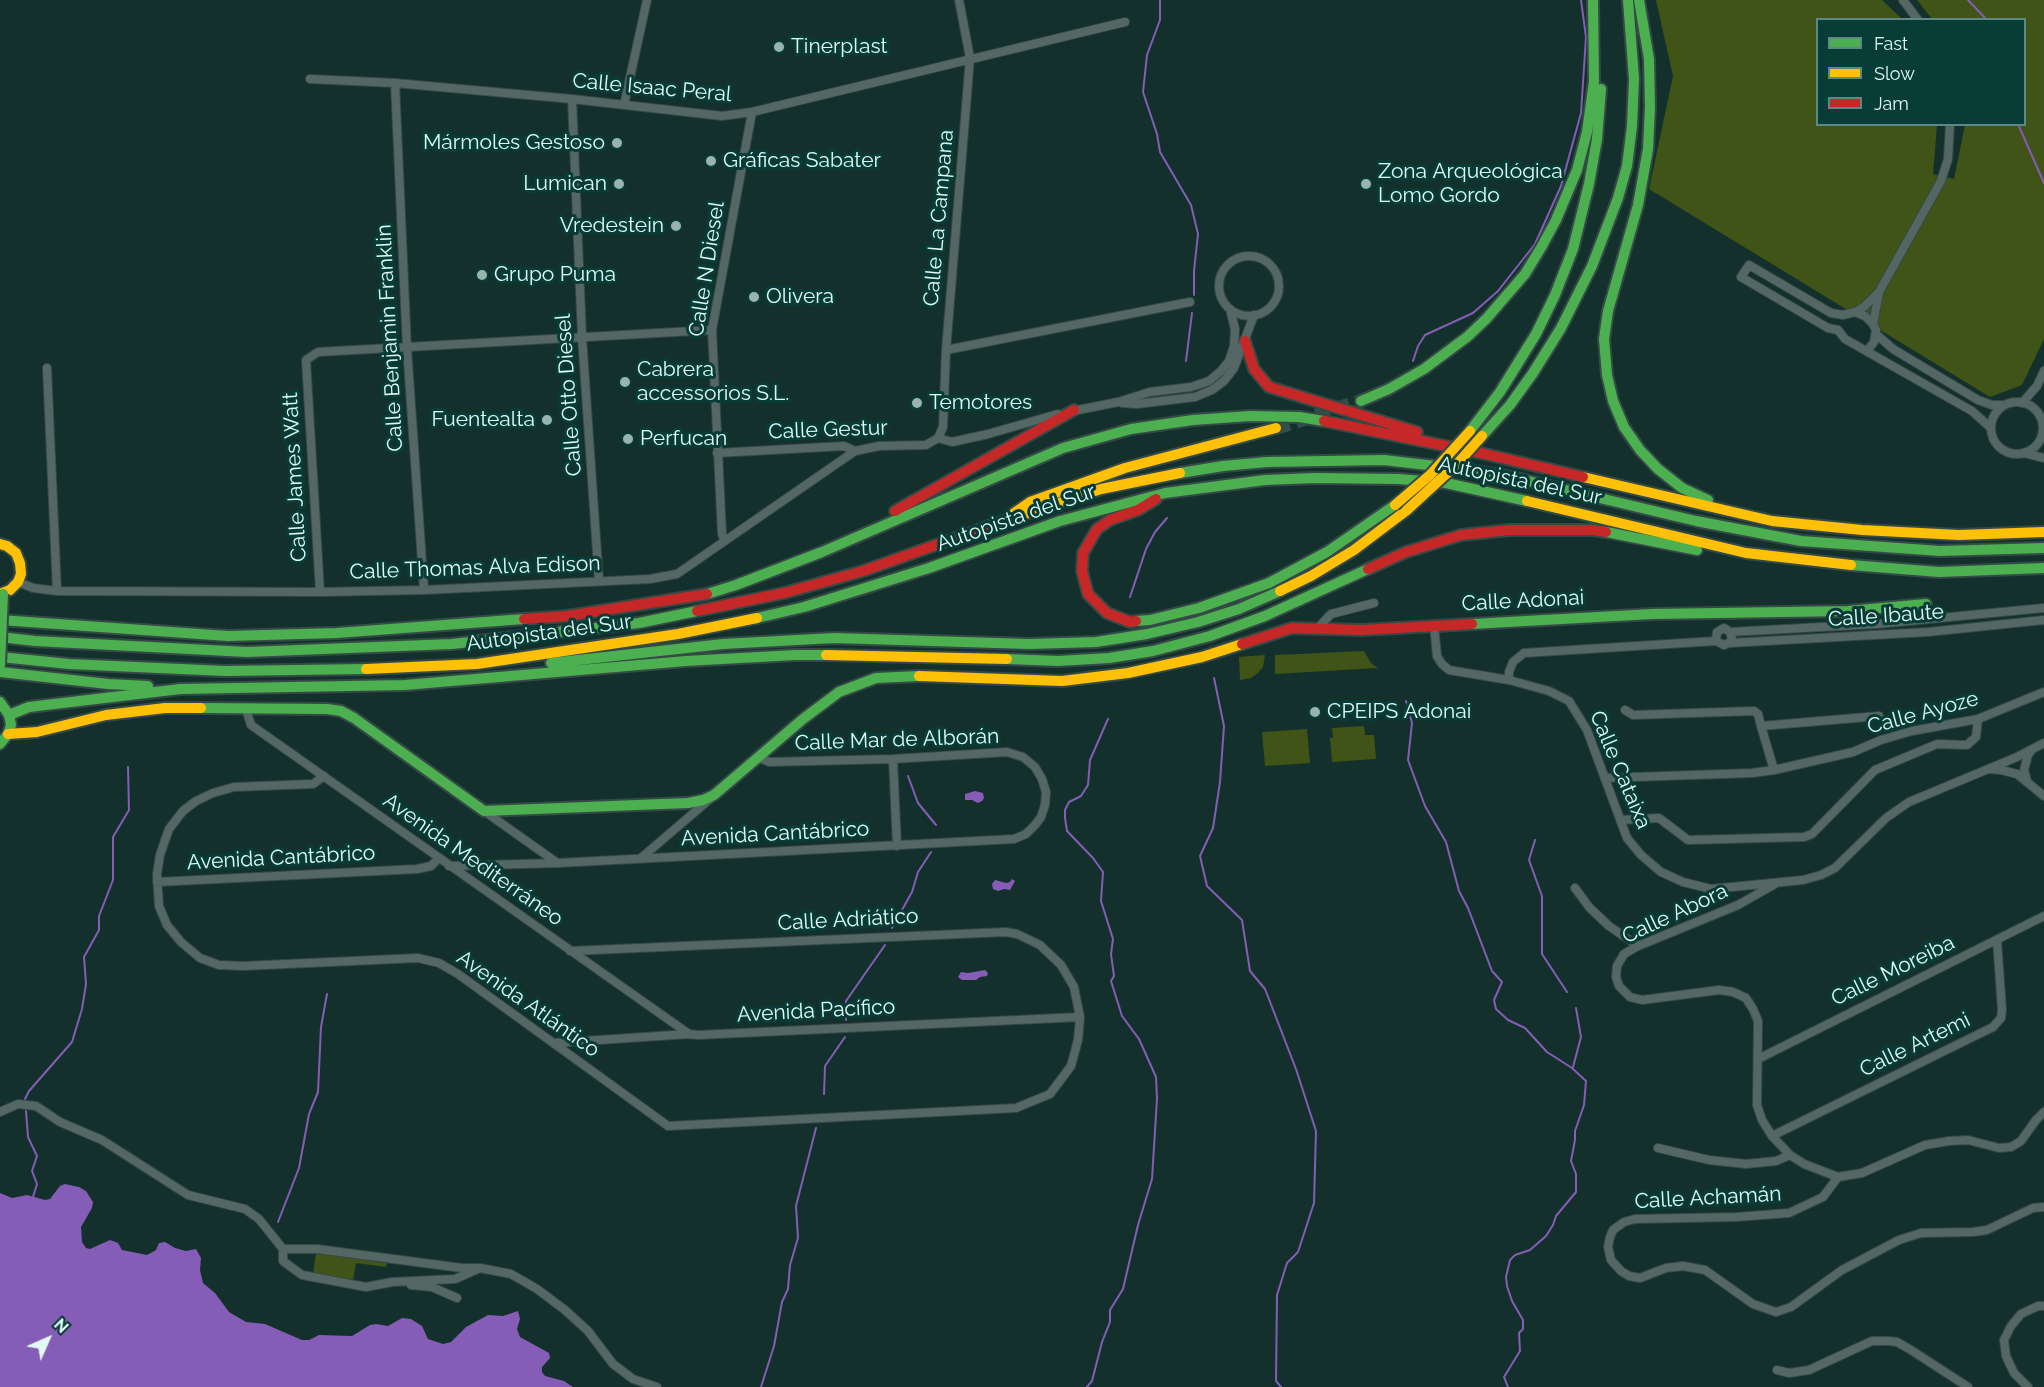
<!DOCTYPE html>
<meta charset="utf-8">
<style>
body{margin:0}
#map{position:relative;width:2044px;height:1387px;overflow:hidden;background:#13302d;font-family:Raleway,sans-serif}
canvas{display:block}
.legend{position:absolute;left:1816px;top:18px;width:210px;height:108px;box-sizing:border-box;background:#073c37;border:2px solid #5e8883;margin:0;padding:8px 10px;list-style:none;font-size:18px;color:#e1faf5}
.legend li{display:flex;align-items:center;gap:12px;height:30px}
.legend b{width:30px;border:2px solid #5e8883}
.north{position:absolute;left:18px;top:1309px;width:60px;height:60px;-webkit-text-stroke:4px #073c37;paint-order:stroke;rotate:45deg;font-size:16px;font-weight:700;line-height:24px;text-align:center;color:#e1faf5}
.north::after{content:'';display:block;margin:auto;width:21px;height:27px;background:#e1faf5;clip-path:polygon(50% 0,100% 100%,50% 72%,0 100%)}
</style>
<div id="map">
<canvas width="2044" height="1387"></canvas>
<ul class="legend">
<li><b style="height:8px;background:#4caf50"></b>Fast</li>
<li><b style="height:8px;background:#ffc107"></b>Slow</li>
<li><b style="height:8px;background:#c62828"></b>Jam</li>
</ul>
<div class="north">N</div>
</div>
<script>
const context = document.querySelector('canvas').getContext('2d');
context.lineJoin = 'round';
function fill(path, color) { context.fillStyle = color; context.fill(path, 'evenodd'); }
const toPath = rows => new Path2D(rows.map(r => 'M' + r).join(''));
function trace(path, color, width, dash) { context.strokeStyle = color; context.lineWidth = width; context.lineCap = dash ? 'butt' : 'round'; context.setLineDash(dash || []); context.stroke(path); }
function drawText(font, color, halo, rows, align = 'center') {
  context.font = font + ' Raleway,sans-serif'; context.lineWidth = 6; context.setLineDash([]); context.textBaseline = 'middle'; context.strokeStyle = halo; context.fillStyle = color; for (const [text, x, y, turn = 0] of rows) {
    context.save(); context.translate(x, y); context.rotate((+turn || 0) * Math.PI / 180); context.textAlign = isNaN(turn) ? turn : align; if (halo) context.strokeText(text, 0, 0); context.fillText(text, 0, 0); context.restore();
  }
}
fill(toPath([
 [1656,0,1882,0,1902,19,1818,20,1818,124,1937,125,1933,174,1954,179,1965,125,2024,124,2024,20,1932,19,1917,0,2044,0,2044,339,2022,385,1990,397,1649,189,1673,76],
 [1364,651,1371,663,1378,668,1275,674,1275,655],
 [1265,655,1263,667,1258,673,1251,678,1240,680,1239,657],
 [1364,726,1365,735,1374,735,1376,759,1332,762,1330,738,1333,738,1332,728],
 [1307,729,1310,763,1265,766,1262,732],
 [316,1252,387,1263,386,1267,356,1263,353,1280,313,1274]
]), '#3f5416');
fill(toPath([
 [975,791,983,793,984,798,982,801,978,803,972,800,965,800,965,794],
 [1012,879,1015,881,1010,890,1004,889,998,891,993,889,992,884,995,880,1006,883,1010,882],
 [985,970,988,973,987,976,980,977,976,980,962,980,958,977,961,972,968,973],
 [65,1184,79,1187,86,1191,93,1202,92,1208,81,1227,82,1242,86,1248,90,1249,110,1240,118,1243,122,1250,147,1255,156,1250,159,1243,165,1242,175,1248,186,1251,196,1249,201,1258,200,1270,203,1283,215,1293,229,1312,246,1322,265,1324,302,1340,309,1340,319,1335,352,1336,370,1325,376,1324,388,1326,402,1318,411,1319,422,1326,428,1339,443,1344,451,1342,466,1327,488,1315,503,1316,518,1311,520,1319,517,1329,520,1337,549,1353,550,1358,542,1367,542,1372,545,1376,564,1381,573,1387,0,1387,0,1193,12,1198,27,1195,45,1200,50,1199,60,1186]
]), '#855db6');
trace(toPath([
 [1160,0,1160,20,1147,55,1143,92,1157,134,1160,152,1191,205,1198,234,1194,271,1194,295],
 [1968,0,1987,20],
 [2018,124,2044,183],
 [1186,361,1192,313],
 [1413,361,1418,346,1425,335,1473,313,1498,291,1535,244,1561,186,1581,113,1586,37,1581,0],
 [1130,597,1146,549,1155,532,1167,518],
 [1214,678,1224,726,1220,782,1213,828,1200,856,1207,886,1242,920,1250,971,1265,989,1296,1069,1316,1131,1314,1203,1298,1252,1287,1263,1277,1295,1276,1381,1281,1387],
 [1406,701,1412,723,1408,760,1425,806,1446,842,1459,891,1468,908,1492,971,1502,982,1494,1000,1496,1009,1508,1020,1525,1028,1547,1052,1572,1068,1586,1081,1584,1105,1575,1131,1575,1140,1571,1161,1576,1174,1576,1192,1556,1216,1553,1225,1546,1236,1530,1250,1515,1255,1510,1260,1506,1277,1507,1286,1512,1301,1523,1320,1523,1329,1519,1333,1520,1351,1504,1377,1508,1387],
 [908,776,918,803,936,825],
 [1535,840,1529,860,1542,896,1542,954,1567,992],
 [892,928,912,892,918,872,931,852],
 [846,1020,846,1001,885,945],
 [1573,1067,1581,1037,1576,1008],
 [824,1094,825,1066,845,1037],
 [25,1099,29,1091,72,1042,82,1009,86,984,84,957,99,930,99,916,113,880,113,837,129,810,128,767],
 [26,1111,28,1137,37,1156,32,1171,37,1184,33,1197],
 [278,1222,299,1168,309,1114,318,1092,321,1027,327,994],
 [761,1387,774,1346,782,1302,788,1289,790,1265,798,1238,796,1206,816,1128],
 [1087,1387,1092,1381,1102,1342,1110,1322,1110,1310,1123,1289,1138,1225,1152,1179,1157,1099,1156,1077,1139,1039,1122,1016,1111,981,1114,976,1111,954,1113,939,1101,901,1103,872,1093,858,1067,831,1065,818,1065,810,1069,802,1081,796,1088,785,1090,760,1108,719]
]), '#855db6', 2);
trace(toPath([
 [1276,428,1361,401]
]), '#324e4b', 14, [14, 7]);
const street = toPath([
 [1903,0,1918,20],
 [310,79,395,83,572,99,722,116,752,112,1125,22],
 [395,83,407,348,424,590],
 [572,99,582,337,599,581],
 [624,105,647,0],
 [1950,124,1948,159,1941,181,1879,292,1864,307,1855,312,1843,315,1831,313,1749,265,1741,277,1828,328,1838,330,1845,339,1972,411,1991,428],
 '1219 286a30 30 0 1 1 60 0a30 30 0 1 1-60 0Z',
 [1855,312,1865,316,1873,324,1876,330,1874,342,1867,351],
 [1873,324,1879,293],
 [1876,334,1893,349,1978,400,1992,405,2004,405],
 [946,350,1190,302],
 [47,368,57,591],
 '1991 428a26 26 0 1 1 52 0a26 26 0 1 1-52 0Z',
 [1122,403,1137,404,1195,397,1212,390,1224,381,1234,368,1254,315],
 [2022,403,2037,386,2044,371],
 [1073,411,1118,402,1150,392,1191,387,1209,381,1221,371,1229,361,1234,346,1235,329,1230,309],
 [938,438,943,427,946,350,970,58,959,0],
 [938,438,952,442,988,434,1058,414],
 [717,453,844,446,855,451,879,446,926,445,938,438],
 [2024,453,2044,458],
 [725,541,722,534,712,330,752,112],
 [18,582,33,588,57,591,320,592,424,590,650,579,677,574,855,451],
 [320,592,306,360,318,352,712,330],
 [1434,625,1437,656,1442,664,1449,670,1509,680,1549,691,1569,701,1587,730,1627,838,1641,855,1661,872,1683,882,1711,889,1803,880,1821,875,1835,868,1886,818,1909,802,2017,757,2044,743],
 [1317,629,1331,614,1374,603],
 [1730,632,1732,639,1729,643,1724,645,1716,641,1717,632,1724,628,1730,632,1877,624,2044,608],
 [1729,643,1928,632,2044,620],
 [1509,680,1509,672,1513,662,1524,653,1716,641],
 [246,709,251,725,689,1034],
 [1625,710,1633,715,1754,711,1758,714,1761,726,1774,770],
 [1761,726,1879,716],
 [893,759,897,846],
 [1989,769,2001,770,2017,774,2044,796],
 [324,776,313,784,234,787,213,793,196,801,183,811,169,829,160,855,157,874,159,906,167,925,181,942,200,958,219,965,243,966,418,958,439,963,458,974,668,1126,1016,1108,1050,1094,1071,1066,1078,1040,1080,1017,1074,987,1061,965,1040,945,1017,934,1006,932,570,951],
 [1605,778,1752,773,1774,770,1853,752,1881,740,1912,731,1978,719,2044,692],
 [2027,781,2024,770,2028,755,2031,751],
 [484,811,556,862],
 [1620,820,1659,818,1688,840,1804,837,1812,834,1875,770,1937,744,1967,745,1976,737,1978,719],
 [641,858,710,799],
 [449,866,558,863,1014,839,1026,834,1035,825,1041,817,1045,805,1046,792,1042,779,1035,767,1023,757,1007,752,893,759,769,762,758,757],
 [157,882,417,869,431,866,439,858],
 [1775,884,1738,905,1638,946,1624,954,1617,966,1616,977,1619,986,1630,997,1642,1000,1719,990,1733,992,1746,998,1753,1009,1758,1021,1757,1105,1762,1120,1772,1136,1790,1155,1804,1164,1838,1177,1862,1173,1925,1145,1949,1141,1968,1140,1999,1148,2011,1147,2021,1141,2036,1120,2044,1112],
 [1575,888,1589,907,1609,926,1638,946],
 [554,1043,689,1034,698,1035,1080,1017],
 [1758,1059,2044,916],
 [0,1112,18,1104,36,1106,60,1122,102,1140,188,1195,245,1209,259,1219,283,1249,317,1249,462,1268,480,1268,511,1274,537,1289,565,1310,588,1331,613,1364,633,1379,657,1387],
 [1772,1136,1993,1027,2001,1018,2002,1010,1997,940],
 [1658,1148,1709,1160,1746,1164,1776,1161,1790,1155],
 [1838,1177,1823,1197,1789,1213,1736,1217,1635,1219,1624,1222,1613,1230,1610,1237,1608,1247,1611,1260,1621,1271,1629,1276,1640,1278,1666,1268,1683,1266,1705,1270,1753,1304,1776,1312,1791,1307,1842,1270,1899,1240,1921,1233,1973,1232,1987,1230,2033,1208,2044,1207],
 [283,1249,283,1261,302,1275,366,1287,392,1282,455,1279,478,1269],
 [411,1285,432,1287,457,1298],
 [1777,1370,1789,1373,1809,1370,1872,1341,1889,1341,1897,1342,1911,1350,1968,1387],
 [2028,1387,2014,1373,2006,1356,2004,1340,2011,1326,2021,1314,2038,1306,2044,1306]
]);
const fast = toPath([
 [1639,0,1649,59,1650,107,1648,149,1638,205,1608,311,1604,339,1607,375,1613,401,1624,427,1640,450,1658,469,1682,488,1708,500],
 [1361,401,1389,389,1424,369,1467,337,1487,318,1525,274,1542,246,1556,220,1577,170,1587,132,1594,81,1593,0],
 [1470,431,1500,392,1536,334,1555,295,1573,249,1589,184,1597,139,1601,89],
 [1482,436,1510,405,1533,373,1561,328,1592,266,1618,198,1627,166,1632,126,1634,79,1628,0],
 [1180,473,1223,466,1267,462,1384,460,1470,470,1516,478,1696,521,1801,541,1940,551,2044,548],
 [1606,532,1697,550],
 [1851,565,1939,572,2044,568],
 [707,594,736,585,822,552,1063,448,1131,429,1193,420,1250,416,1299,417,1324,421],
 [757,618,804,607,929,568,1060,521,1165,493,1265,480,1315,478,1399,479,1446,483,1527,501],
 [0,620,228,636,337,633,524,619],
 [1136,621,1150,620,1199,608,1269,583,1327,552,1395,505],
 [1472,624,1652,614,1848,611,1926,604],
 [0,637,35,641,247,652,452,644,639,623,697,611],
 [0,657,69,664,225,671,366,669],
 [1007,659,1058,661,1109,658,1153,651,1210,636,1265,616,1368,569],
 [551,663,723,644,834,638,1029,644,1096,642,1147,634,1198,622,1239,609,1280,591],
 [0,672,108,684,148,686],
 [0,702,9,715,11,725,8,734,0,744],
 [201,708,327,709,341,711,354,718,484,811,688,803,703,800,714,795,803,719,839,692,876,678,919,676],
 [9,715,29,707,180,689,405,685,686,661,795,655,826,655]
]);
const slow = toPath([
 [1583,477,1772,521,1862,530,1959,535,2044,532],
 [1527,501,1746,553,1851,565],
 [1014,513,1030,502,1125,468,1276,428],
 [989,526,1101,489,1180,473],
 [0,544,7,546,16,553,20,563,21,574,18,582,10,590,0,594],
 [1280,591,1311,576,1354,550,1407,510],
 [826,655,1007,659],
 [366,669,477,664,678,634,757,618],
 [919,676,1062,681,1128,673,1202,657,1242,644],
 [8,734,37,732,106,715,165,708,201,708]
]);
const jam = toPath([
 [1245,341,1254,369,1269,387,1417,432],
 [1324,421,1485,454,1583,477],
 [895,511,1074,410],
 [1368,569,1406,552,1461,535,1509,530,1594,530,1606,532],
 [697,611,784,593,863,571,989,526],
 [524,619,567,616,707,594],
 [1136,621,1130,622,1107,613,1088,594,1082,571,1083,553,1097,529,1110,520,1138,510,1156,499],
 [1242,644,1292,628,1361,630,1472,624]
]);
trace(street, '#354946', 10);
trace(fast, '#354946', 14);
trace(slow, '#354946', 14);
trace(jam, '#354946', 14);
trace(street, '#556765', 8);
trace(fast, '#4caf50', 10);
trace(slow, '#ffc107', 10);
trace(jam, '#c62828', 10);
const fastBridge = toPath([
 [0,665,3,594]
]);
const slowBridge = toPath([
 [1395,505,1430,475,1470,431],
 [1407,510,1457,464,1482,436]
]);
trace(fastBridge, '#354946', 14, []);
trace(slowBridge, '#354946', 14, []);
trace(fastBridge, '#4caf50', 10);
trace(slowBridge, '#ffc107', 10);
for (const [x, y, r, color] of [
 [779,47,6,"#99b3af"],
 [617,143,6,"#99b3af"],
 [711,161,6,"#99b3af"],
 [619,184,6,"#99b3af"],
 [1366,184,6,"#99b3af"],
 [676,226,6,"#99b3af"],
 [482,275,6,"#99b3af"],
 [754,297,6,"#99b3af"],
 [625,382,6,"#99b3af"],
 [917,403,6,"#99b3af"],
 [547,420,6,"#99b3af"],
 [628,439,6,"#99b3af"],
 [1315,712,6,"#99b3af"]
]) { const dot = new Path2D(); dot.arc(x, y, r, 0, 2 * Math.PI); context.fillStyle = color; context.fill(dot); trace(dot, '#073c37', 2); }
drawText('21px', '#e1faf5', '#073c37', [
 ["Tinerplast",791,47],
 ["Mármoles Gestoso",605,143,"right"],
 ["Gráficas Sabater",723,161],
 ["Zona Arqueológica",1378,172],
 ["Lomo Gordo",1378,196],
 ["Lumican",607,184,"right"],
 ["Vredestein",664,226,"right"],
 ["Grupo Puma",494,275],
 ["Olivera",766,297],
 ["Cabrera",637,370],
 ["accessorios S.L.",637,394],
 ["Temotores",929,403],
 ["Fuentealta",535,420,"right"],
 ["Perfucan",640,439],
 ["CPEIPS Adonai",1327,712]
], 'left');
drawText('21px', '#e1faf5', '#073c37', [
 ["Calle Isaac Peral",652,88,5],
 ["Calle La Campana",939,218,-85],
 ["Calle N Diesel",707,269,-81],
 ["Calle Benjamin Franklin",390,338,-93],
 ["Calle Otto Diesel",569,395,-94],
 ["Calle Gestur",828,430,-2],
 ["Calle James Watt",295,477,-93],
 ["Autopista del Sur",1520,481,12],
 ["Autopista del Sur",1016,518,-19],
 ["Calle Thomas Alva Edison",475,568,-2],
 ["Calle Adonai",1523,601,-3],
 ["Calle Ibaute",1886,616,-4],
 ["Autopista del Sur",549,633,-8],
 ["Calle Ayoze",1923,713,-15],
 ["Calle Mar de Alborán",897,740,-2],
 ["Calle Cataixa",1620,770,67],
 ["Avenida Cantábrico",775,834,-3],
 ["Avenida Cantábrico",281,858,-3],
 ["Avenida Mediterráneo",473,860,35],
 ["Calle Abora",1675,914,-25],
 ["Calle Adriático",848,920,-3],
 ["Calle Moreiba",1893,971,-26],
 ["Avenida Atlántico",528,1004,35],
 ["Avenida Pacífico",816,1011,-3],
 ["Calle Artemi",1915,1045,-26],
 ["Calle Achamán",1708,1198,-3]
]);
</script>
